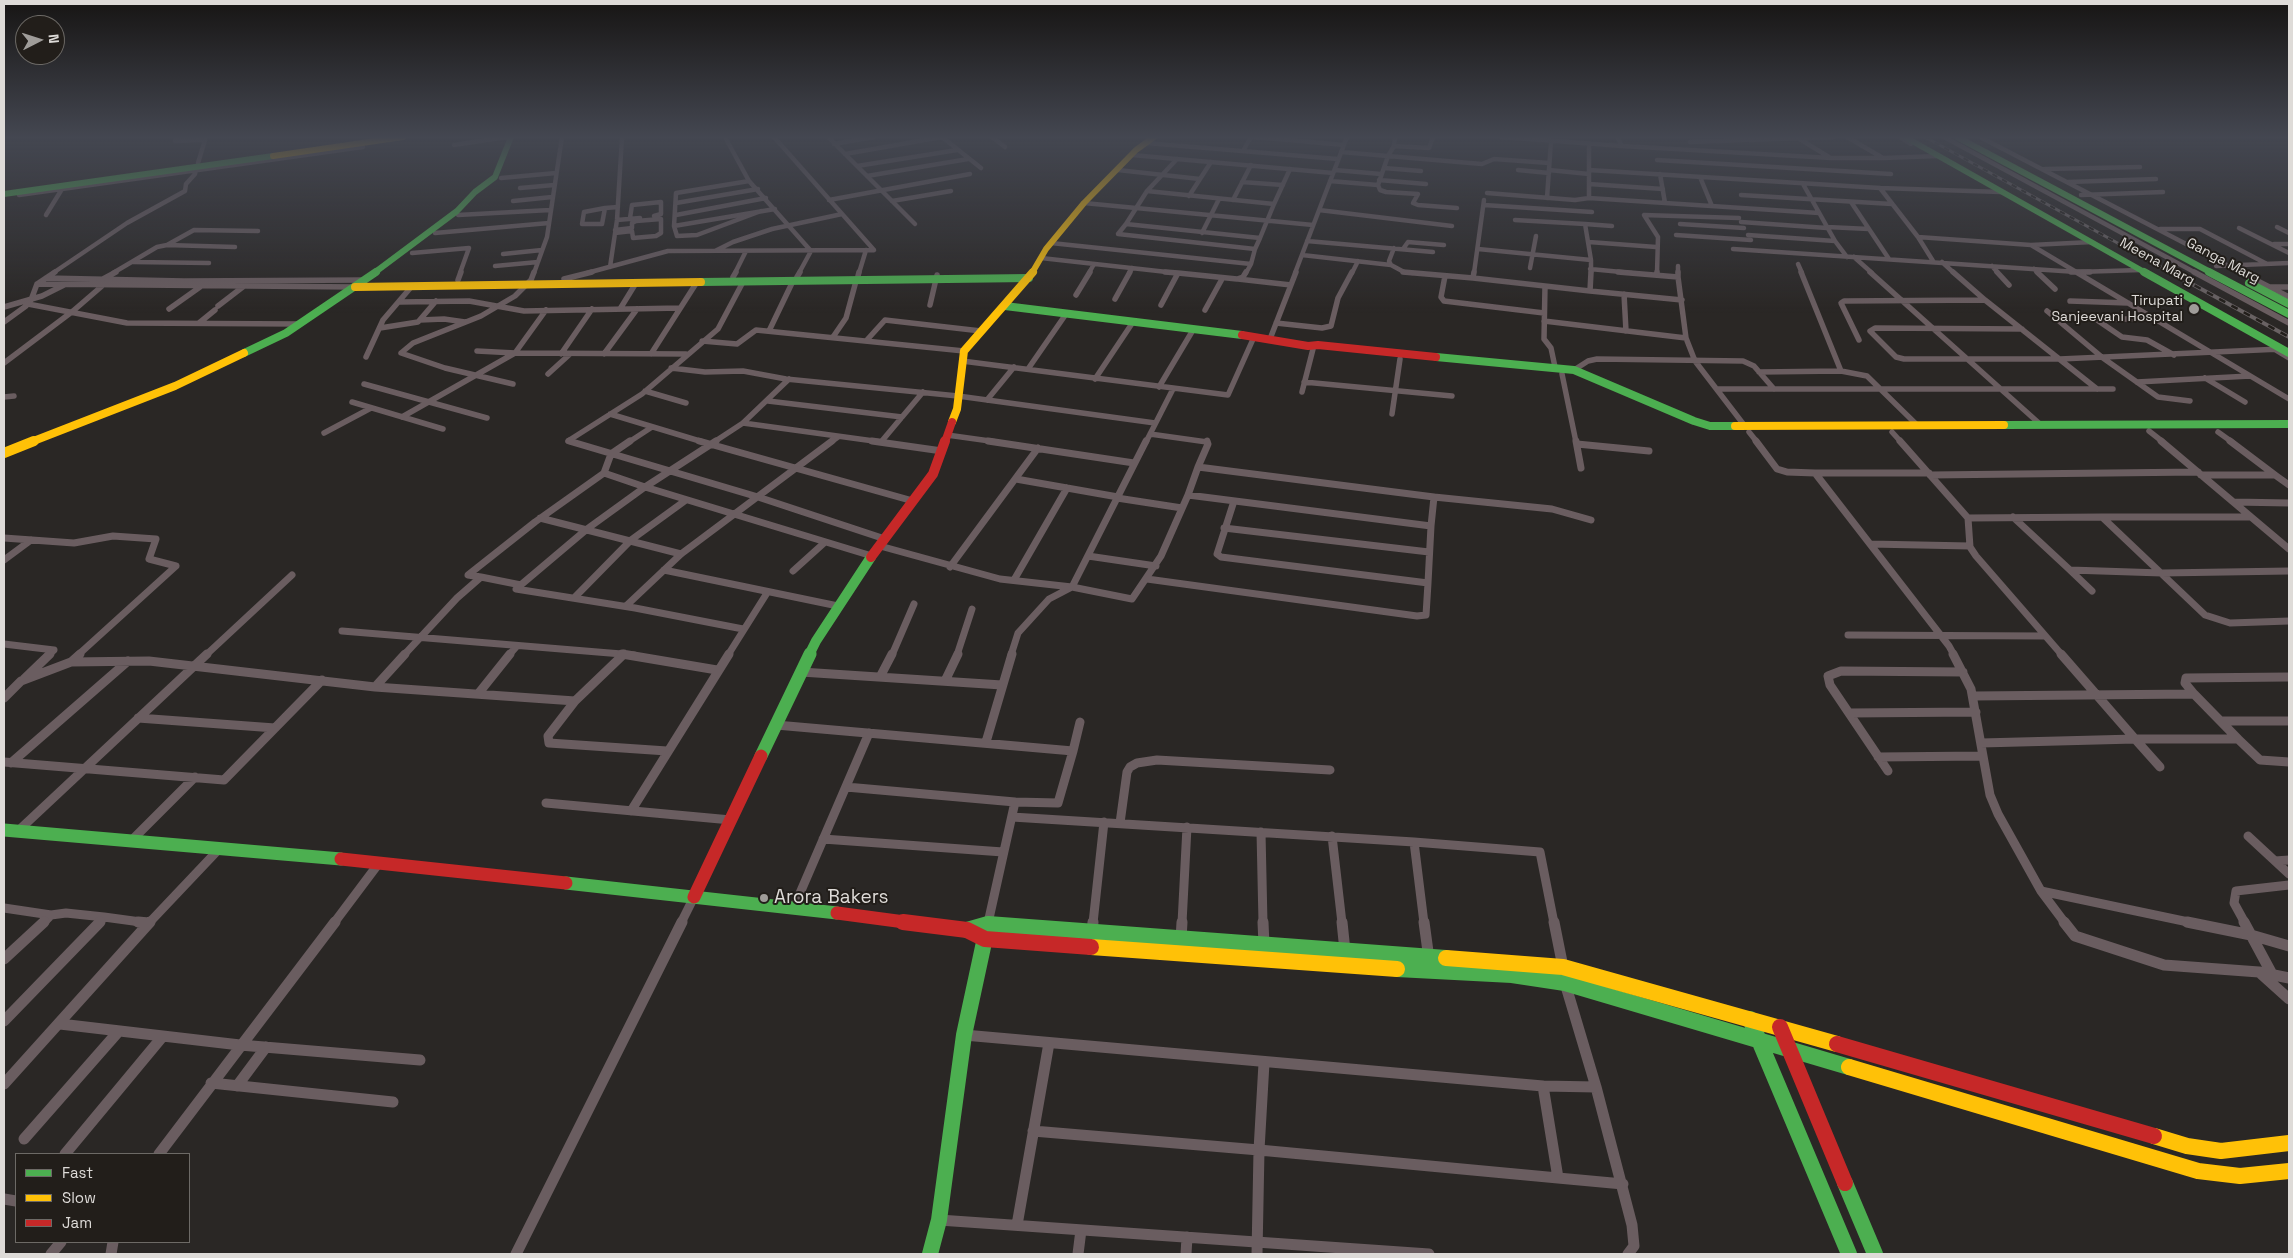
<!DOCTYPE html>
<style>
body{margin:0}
#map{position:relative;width:2293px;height:1258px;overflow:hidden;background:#2a2725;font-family:"Space Grotesk",sans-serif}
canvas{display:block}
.frame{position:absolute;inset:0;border:5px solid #dedbd8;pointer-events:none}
.legend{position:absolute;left:15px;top:1153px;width:175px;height:90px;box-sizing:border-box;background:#221e1a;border:1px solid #6d6a66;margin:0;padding:6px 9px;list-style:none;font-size:15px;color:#dedbd8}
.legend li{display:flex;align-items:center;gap:10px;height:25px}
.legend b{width:25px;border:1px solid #6d6a66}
.north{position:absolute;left:15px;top:15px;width:50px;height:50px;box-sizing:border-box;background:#221e1a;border:1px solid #6d6a66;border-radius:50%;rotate:85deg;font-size:14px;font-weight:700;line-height:20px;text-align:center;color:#dedbd8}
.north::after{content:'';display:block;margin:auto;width:18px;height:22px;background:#9f9c99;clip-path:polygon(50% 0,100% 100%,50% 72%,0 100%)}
</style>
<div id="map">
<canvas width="2293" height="1258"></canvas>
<div class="frame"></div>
<ul class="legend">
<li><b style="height:6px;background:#4caf50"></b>Fast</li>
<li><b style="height:6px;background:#ffc107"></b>Slow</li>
<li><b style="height:6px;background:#c62828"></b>Jam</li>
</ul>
<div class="north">N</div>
</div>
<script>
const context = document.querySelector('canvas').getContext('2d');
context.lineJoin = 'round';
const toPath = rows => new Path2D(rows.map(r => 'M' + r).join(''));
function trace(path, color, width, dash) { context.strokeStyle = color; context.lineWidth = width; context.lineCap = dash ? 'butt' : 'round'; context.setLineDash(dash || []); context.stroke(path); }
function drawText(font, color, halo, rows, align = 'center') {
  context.font = font + ' "Space Grotesk",sans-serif'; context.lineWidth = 4; context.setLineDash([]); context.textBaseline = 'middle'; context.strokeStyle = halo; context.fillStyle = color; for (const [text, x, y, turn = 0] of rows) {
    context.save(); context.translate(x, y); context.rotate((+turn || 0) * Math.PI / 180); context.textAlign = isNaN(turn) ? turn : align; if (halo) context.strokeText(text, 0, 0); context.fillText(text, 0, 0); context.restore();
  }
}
trace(toPath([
 [177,137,175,141,205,140,198,163],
 [725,137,749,181,811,251,799,273],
 [774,137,874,250],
 [828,137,915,224],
 [942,137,981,168],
 [992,137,1005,147],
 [1255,137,1344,145],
 [1501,137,1622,146],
 [1617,137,1622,146,1831,158,1883,158,1847,137],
 [1900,137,1911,144],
 [1944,137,2196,273],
 [1980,137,2242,273],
 [1798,138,1829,157],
 [1690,142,1833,137],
 [1146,143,1338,159],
 [834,144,874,137],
 [454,145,507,137],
 [1394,146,1429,148,1433,137],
 [1243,151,1251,137],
 [1341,152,1482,164,1494,159,1549,163],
 [845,154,942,137],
 [1132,155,1333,173],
 [1883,158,1938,156],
 [1177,159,1147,191,1274,204,1290,169],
 [1657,160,1891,174],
 [857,166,957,150],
 [1384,168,1421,171],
 [2045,169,2140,167],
 [1118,170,1200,179],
 [1335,170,1381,174],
 [1518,170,1549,173],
 [1549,170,1589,174],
 [1589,170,1880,188,1918,237,1933,261],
 [867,176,968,159],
 [1700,177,1712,206],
 [501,178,556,173],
 [1379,180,1426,184],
 [749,181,676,193,674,226,677,236,697,235,761,211],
 [1330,181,1378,185,1388,156,1394,146,1395,137],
 [1242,182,1283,185],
 [2068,182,2156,179],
 [1589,184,1663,189],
 [1803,184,1835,241,1847,257],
 [1378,185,1380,190,1386,192,1418,194,1413,203,1418,205,1457,208],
 [520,188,554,185],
 [1880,188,2001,192],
 [1487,193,1575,200,1589,198,1589,143],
 [19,195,363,147],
 [1741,195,1892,204],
 [2081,195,2163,192],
 [1189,196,1211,162],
 [1547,198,1551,141],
 [1589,198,1665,203,1660,174],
 [829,200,970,174],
 [1233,200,1251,165],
 [513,201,552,197],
 [892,201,951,191],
 [1851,202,1889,259],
 [676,203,758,189],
 [1084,203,1313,225],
 [1665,203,1819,213],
 [1484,205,1592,212],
 [605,208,602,224,582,224,584,212,605,208],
 [605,208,618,207],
 [1319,210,1452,226],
 [46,215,62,189],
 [458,215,550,210],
 [676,215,766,198],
 [630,218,632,205,661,202,661,214,654,216],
 [617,220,640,218],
 [1515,220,1585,224,1591,260],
 [1741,222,1827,228],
 [1126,224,1147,191],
 [1126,224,1260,238,1255,249,1118,234,1126,224],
 [1585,224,1612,226],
 [1680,224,1744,228],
 [674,226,775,209],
 [1827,227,1869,229],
 [2277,227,2289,233],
 [2239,228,2289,253],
 [2160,229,2200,229,2267,264],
 [615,230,632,228,632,223,636,221,661,219,661,233,656,236,633,238,632,231,615,233],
 [435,233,549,223],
 [1202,233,1219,199],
 [1676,235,1751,240],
 [1748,235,1835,241],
 [1918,237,2031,245,2092,242],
 [1260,238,1274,204],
 [1307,241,1433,252],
 [1589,242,1656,247],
 [1051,243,1251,264,1255,249],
 [2274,244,2289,244],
 [167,245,235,247],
 [2031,245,2078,273],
 [1394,248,1389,261,1391,265,1404,272,1413,273],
 [1403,249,1408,242,1444,245],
 [1478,249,1591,260,1591,273],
 [1733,249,2077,272,2140,270],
 [715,251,733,242,772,229,842,214],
 [412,253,469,248,460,273],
 [503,254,542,250],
 [1302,255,1391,265],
 [1854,257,1872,273],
 [1041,258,1176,273],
 [133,262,209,263],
 [1942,262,1954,273],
 [1798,264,1802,273],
 [495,266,538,262],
 [1678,266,1678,273],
 [1992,266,1998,273],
 [2216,266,2289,263],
 [610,267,617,220,622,137],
 [1530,268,1536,236],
 [1590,269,1632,273],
 [2034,269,2038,273],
 [53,273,127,223,185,191,186,184,195,174,197,166],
 [113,273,157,247,167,245,194,230,258,231],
 [534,273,547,237,562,137],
 [587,273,668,251,874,250],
 [735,273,746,251],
 [859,273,866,250],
 [1089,273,1094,264],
 [1129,273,1132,268],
 [1246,273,1251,264],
 [1295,273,1347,137],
 [1352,273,1358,261],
 [1474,273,1484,200],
 [1657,273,1658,237,1644,215,1739,218]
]), '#6a5d60', 4.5);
trace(toPath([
 [1403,272,1473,278,1474,272],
 [1618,272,1678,277,1686,338,1695,361,1744,425],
 [1678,272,1678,277],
 [1870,272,2041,425],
 [1953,272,1985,300],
 [1997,272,2009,285],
 [2037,272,2055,289],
 [2071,272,2090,272],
 [2076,272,2289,399],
 [2194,272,2289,323],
 [2240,272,2289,297],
 [1178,273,1237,279,1243,277,1246,272],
 [1657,275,1657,272],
 [858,276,859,272],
 [1445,276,1441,297,1444,301,1544,313],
 [733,277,736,272],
 [797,277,800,272],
 [46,278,184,281,364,280],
 [1473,278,1590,291,1591,272],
 [103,279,116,272],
 [564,279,592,272],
 [1238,279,1291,285],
 [458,280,461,272],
 [37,284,355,287],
 [1545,286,1544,339,1551,348,1555,367],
 [2270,287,2289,287],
 [1590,291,1682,300],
 [1624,294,1626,331],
 [1076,295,1090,272],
 [1115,299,1130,272],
 [2070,301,2128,303],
 [400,302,469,301,524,311,680,308],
 [28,304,127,323,299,324],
 [930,305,937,275],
 [1161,305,1178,273,1165,272],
 [218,306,244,286],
 [4,307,42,296,64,285],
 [169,309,200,287],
 [620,309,636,283],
 [1205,310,1222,279],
 [2047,311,2103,358,2158,397,2190,401],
 [2153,318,2097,320,2122,337,2147,340,2174,355],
 [420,320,444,319,465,322],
 [1544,321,1686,338],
 [4,322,26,306,31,300,37,284,55,272],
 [199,323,215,310],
 [1276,323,1322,328,1331,326,1338,298,1352,272],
 [380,328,418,322,436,301],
 [2022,329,1875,328,1870,331,1896,357,1904,359,2060,359,2281,349],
 [769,331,793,281],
 [833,337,846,318,856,281],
 [1270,339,1296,272],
 [1859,340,1841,303,1844,301,1985,300,2097,389],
 [702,341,737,344,756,330,964,351],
 [866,341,885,320,981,331],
 [2274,349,2289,358],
 [477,351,515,353,546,310],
 [561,354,592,309],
 [604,354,637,309],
 [651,354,697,282],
 [366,357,383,320,412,286],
 [962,361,1228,395,1254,337],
 [4,363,73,311,102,286],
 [671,368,705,372,743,371,786,379,958,396,1155,423],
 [1028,369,1066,314],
 [1574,370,1588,361,1597,359,1743,361,1754,366,1774,389],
 [1841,371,1867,376,1916,424],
 [1759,372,1841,371,1801,272],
 [548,374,570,354],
 [1562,374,1576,442],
 [2205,378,2245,402],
 [1095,379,1133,322],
 [1304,382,1452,396],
 [2137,382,2250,376],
 [364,384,487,418],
 [513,384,445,368,401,353,413,343,481,316,515,296,531,280,534,272],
 [1159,387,1193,330],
 [1717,389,2113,389],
 [645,391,686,403],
 [1302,392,1313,349],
 [4,397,14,396],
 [987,400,1014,367],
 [768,401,902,417],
 [352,402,443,429],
 [610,414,703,442],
 [1392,414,1400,359],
 [402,417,515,353,686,354],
 [743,423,881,442],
 [2149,431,2163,442],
 [1749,432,1757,442],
 [1892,432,1901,442],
 [2218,432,2232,442],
 [324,433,371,408],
 [1150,434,1207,442],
 [947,435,997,442],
 [573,442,568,441,642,394,718,329,743,282],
 [629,442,652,427],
 [714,442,743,423,789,379],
 [831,442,838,437],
 [881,442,923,392],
 [1146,442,1173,389]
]), '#6a5d60', 5.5);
trace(toPath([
 [569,441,758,497,885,539],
 [699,441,913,501],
 [872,441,942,451],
 [988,441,1134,463],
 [1576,441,1581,468],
 [1756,441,1777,469,1787,472,1815,473,1949,646,1954,655],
 [1900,441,1968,518,1970,547,1976,556,2062,655],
 [2161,441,2289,549],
 [1577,444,1649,451],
 [1198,467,1434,497,1431,526,1188,495,1198,467],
 [1198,467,1208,444,1207,441],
 [604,473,645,487,716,441],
 [1815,473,1929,473],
 [1930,475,2198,472],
 [2201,475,2275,475,2230,441],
 [2275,475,2289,485],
 [1016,479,1118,497],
 [1434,497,1552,509,1591,520],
 [1117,498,1182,508],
 [1234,501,1217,554,1221,557,1428,583,1431,526],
 [2234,502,2289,503],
 [2013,517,2070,570,2162,573,2289,571],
 [2251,517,2102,517,2205,615,2230,623,2289,621],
 [540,518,681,554],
 [1968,518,2102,517],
 [1224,528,1429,552],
 [4,538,74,543,113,536,156,539,149,559,176,566,78,655],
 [1870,544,1970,546],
 [880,546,1000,579,1072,587,1132,599,1161,556,1188,495],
 [1088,556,1156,566],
 [4,560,31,540],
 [950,567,1038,448],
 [664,570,838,606],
 [2070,570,2092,591],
 [793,571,824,543],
 [481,577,468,575,535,522,604,473,611,454,630,441],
 [1147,579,1417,616,1426,615,1428,583],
 [1014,580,1067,488],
 [574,598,631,540,686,500],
 [626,606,681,554,832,441],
 [743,629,635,608,516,589,587,529,645,487,872,556],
 [342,631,634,655],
 [1848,635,2045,636],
 [4,644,54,650,48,655],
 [206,655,292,575],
 [404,655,457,598,481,577,521,585],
 [509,655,517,646],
 [623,655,624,654],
 [728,655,767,593],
 [892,655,914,604],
 [957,655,972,609],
 [1011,655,1018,633,1049,599,1072,587,1146,441]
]), '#6a5d60', 7);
trace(toPath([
 [622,654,717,670],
 [624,654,575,701,548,736,549,743,667,751],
 [1953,654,1971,689,1990,795,1998,814,2041,891,2065,923],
 [71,662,80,654],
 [801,672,1002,685],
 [880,677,892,654],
 [24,679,50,654],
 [945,681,958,654],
 [375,687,405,654],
 [478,694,510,654],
 [1973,696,2194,694,2185,683,2186,678,2289,677],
 [4,698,21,681,71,662,149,661,375,687,575,701],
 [1849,713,1976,712],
 [138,718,275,728],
 [2221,721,2289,721],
 [776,725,1073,751,1058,803,1015,802,988,923],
 [2135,739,2238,739,2194,694],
 [2135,739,2160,767],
 [2238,739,2260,760,2289,762],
 [986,742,1012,654],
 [1981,743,2135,739,2061,654],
 [1073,751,1080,722],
 [1878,757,1982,756],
 [4,762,224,780,322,680],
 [11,763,128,661],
 [1888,771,1830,685,1828,676,1841,671,1963,672],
 [846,787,1015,802],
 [546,803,731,820],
 [631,811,729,654],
 [1012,817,1414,842,1540,852,1554,923],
 [1120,823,1127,772,1130,767,1137,763,1157,760,1330,770],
 [18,831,207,654],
 [1261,832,1263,923],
 [1332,836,1342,923],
 [2248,836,2289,874],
 [823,839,1003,852],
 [132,840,195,777],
 [1414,842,1424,923],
 [2275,861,2289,860],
 [2041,891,2193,923],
 [794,907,869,733],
 [4,908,51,915,43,923],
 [51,915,66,913,104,917,98,923],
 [104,917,148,923],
 [149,923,220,848],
 [334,923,379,863],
 [681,923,694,897],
 [1093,923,1104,822],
 [1182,923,1187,827],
 [2245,923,2234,903,2236,891,2289,885]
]), '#6a5d60', 9);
trace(toPath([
 [138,922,149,923],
 [1263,922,1264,945],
 [1342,922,1345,951],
 [1424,922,1429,959],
 [1554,922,1563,967],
 [2064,922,2075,936,2164,965,2259,972,2289,978],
 [2187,922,2251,935,2289,946],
 [2244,922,2272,974],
 [988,924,989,922],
 [1092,932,1093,922],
 [1181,939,1182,922],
 [4,959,44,922],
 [2259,972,2289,999],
 [1565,983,1596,1087,1632,1225,1634,1246,1628,1254],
 [4,1021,100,922],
 [60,1024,240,1045,420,1060],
 [964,1035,1543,1086,1558,1178,1259,1150,1264,1063],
 [211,1083,393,1102],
 [4,1084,150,922],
 [237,1086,266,1047],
 [1543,1086,1596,1087],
 [1033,1131,1259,1150,1257,1254],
 [24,1139,118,1032],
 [65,1154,163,1036],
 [159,1154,335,922],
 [1558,1178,1623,1184],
 [4,1199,16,1201],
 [939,1220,1429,1254],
 [1017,1225,1049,1043],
 [51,1254,61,1242],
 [111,1254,113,1242],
 [516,1254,682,922],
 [1078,1254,1081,1230],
 [1186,1254,1187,1237]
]), '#6a5d60', 11);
trace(toPath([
 [1905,137,2146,273],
 [1957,137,2212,273],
 [4,194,273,156],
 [374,273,457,211,475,192,495,177,511,137]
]), '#4caf50', 6);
trace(toPath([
 [2144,272,2289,353],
 [2209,272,2289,314],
 [701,282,1029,278],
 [2249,283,2289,304],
 [1005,306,1242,335],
 [244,353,286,333,376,272],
 [1436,357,1574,370,1694,421,1710,426,1735,426],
 [2004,425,2289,424]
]), '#4caf50', 8);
trace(toPath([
 [809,655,816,641,871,557]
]), '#4caf50', 10);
trace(toPath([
 [761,756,810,654],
 [4,830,341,859],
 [566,883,837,913]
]), '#4caf50', 13);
trace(toPath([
 [967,930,988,924,1446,958],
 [1397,969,1512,975,1565,983,1849,1067],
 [1750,1019,1849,1254],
 [1845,1183,1875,1254],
 [930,1254,939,1220,964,1035,986,933]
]), '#4caf50', 16);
trace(toPath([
 [273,156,403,137],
 [1032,273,1046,249,1084,203,1136,150,1154,137]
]), '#ffc107', 6);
trace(toPath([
 [355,287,701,282],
 [952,422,957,409,964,351,1033,272],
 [1735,426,2004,425],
 [31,442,175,386,244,353]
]), '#ffc107', 8);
trace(toPath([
 [4,453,34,441]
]), '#ffc107', 10);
trace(toPath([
 [1091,947,1397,969],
 [1446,958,1563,967,1837,1044],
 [1849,1067,2198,1171,2240,1176,2289,1171],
 [2154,1136,2187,1146,2221,1151,2289,1143]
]), '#ffc107', 16);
trace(toPath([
 [1242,335,1308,346,1318,345,1436,357],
 [945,442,952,422]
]), '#c62828', 8);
trace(toPath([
 [871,557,933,474,945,441]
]), '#c62828', 10);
trace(toPath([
 [341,859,566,883],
 [694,897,761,756],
 [837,913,912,923]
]), '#c62828', 13);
trace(toPath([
 [903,922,967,930,985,939,1091,947],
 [1780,1027,1845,1183],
 [1837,1044,2154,1136]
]), '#c62828', 16);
const railFar1 = toPath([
 [1925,137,2172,273]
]);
const rail = toPath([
 [2170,272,2289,337]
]);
trace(railFar1, '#696263', 3);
trace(rail, '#696263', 4);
trace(railFar1, '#221e1a', 2, [5.5]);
trace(rail, '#221e1a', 2.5, [7]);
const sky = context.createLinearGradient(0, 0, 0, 313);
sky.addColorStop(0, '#171514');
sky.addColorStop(0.44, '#444751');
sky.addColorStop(1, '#44475100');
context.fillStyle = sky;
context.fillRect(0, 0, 2293, 313);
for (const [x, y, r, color] of [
 [2194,309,6,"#9f9c99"],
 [764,898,5,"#9f9c99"]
]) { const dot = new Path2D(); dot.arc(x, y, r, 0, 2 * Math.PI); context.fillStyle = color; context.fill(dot); trace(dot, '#221e1a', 2); }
drawText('14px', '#dedbd8', '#221e1a', [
 ["Ganga Marg",2223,261,28],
 ["Meena Marg",2157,262,29]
]);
drawText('14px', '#dedbd8', '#221e1a', [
 ["Tirupati",2183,301],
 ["Sanjeevani Hospital",2183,317]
], 'right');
drawText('19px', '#dedbd8', '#221e1a', [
 ["Arora Bakers",774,898]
], 'left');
</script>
